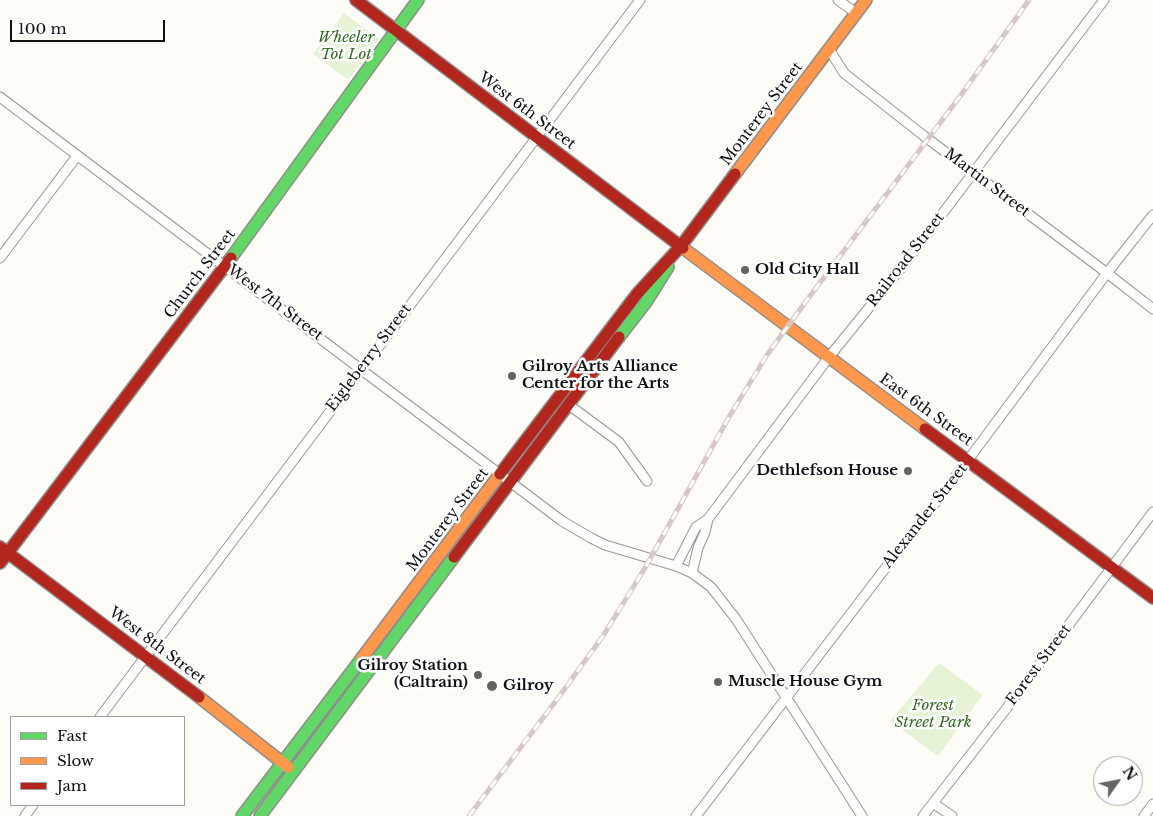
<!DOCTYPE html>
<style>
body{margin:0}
#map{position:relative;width:1153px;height:816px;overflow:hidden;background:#fdfcf7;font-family:"Libre Baskerville",serif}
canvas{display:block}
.legend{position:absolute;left:10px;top:716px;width:175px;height:90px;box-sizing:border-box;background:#fff;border:1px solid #a0a0a0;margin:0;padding:6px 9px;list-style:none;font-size:15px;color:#111}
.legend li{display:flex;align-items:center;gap:10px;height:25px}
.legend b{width:25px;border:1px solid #a0a0a0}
.north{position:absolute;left:1093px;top:756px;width:50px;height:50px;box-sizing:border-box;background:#fff;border:1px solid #a0a0a0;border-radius:50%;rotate:57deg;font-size:14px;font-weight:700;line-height:20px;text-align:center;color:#111}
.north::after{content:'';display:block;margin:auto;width:18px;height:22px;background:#646362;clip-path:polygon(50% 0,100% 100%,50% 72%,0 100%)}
.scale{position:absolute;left:10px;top:20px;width:155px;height:22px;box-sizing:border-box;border:2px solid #111;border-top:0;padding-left:6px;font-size:15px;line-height:18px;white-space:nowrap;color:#111;-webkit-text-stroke:4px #fff;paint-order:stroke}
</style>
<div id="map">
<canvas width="1153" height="816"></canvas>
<ul class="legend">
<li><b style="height:6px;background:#63d668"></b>Fast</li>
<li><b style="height:6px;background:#ff974d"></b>Slow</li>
<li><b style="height:6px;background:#b3261e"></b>Jam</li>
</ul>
<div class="north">N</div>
<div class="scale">100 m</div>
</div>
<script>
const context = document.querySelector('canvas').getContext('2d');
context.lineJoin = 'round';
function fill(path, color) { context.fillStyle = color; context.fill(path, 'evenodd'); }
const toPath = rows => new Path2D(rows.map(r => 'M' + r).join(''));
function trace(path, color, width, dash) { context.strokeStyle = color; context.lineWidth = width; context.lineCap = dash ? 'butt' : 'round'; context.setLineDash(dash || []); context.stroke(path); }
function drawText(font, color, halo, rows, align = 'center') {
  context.font = font + ' "Libre Baskerville",serif'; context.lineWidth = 5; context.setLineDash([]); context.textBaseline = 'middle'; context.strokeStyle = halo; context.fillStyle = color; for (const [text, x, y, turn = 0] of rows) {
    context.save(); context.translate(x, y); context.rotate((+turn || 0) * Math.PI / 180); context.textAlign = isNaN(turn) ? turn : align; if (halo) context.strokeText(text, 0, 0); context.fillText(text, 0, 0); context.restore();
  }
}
fill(toPath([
 [344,13,379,39,348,80,313,54],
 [939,663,983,695,938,756,890,721]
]), '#e7f3d7');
const street = toPath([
 [838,0,856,13],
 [829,49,844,73,924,136,1107,273,1153,309],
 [0,97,562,521,591,538,605,545,676,566,692,573,711,587,736,619,862,816],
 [0,258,77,156],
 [569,405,619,442,647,481],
 [676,566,696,527,708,519,829,357,902,267,1104,0],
 [692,573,698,548,705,532,708,519],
 [100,717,640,0],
 [933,803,952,816],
 [25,816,33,805],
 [696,816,968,460,1107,273,1153,215],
 [923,816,1003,713,1153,512],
 [1144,816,1153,804]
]);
const fast = toPath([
 [231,258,418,0],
 [619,337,646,302,668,267],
 [242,816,362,658],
 [260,816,454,557]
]);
const slow = toPath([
 [735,174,866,0],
 [683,248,925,429],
 [362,658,500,474],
 [199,697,288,767]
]);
const jam = toPath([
 [356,0,683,248],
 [925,429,1153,598],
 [500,474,637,294,681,246,735,174],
 [0,547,199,697],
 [454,557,619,337],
 [0,563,231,258]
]);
trace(street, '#979795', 11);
trace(fast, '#8e8d8b', 14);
trace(slow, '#8e8d8b', 14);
trace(jam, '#8e8d8b', 14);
trace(street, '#fffffe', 9);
trace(fast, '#63d668', 11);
trace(slow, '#ff974d', 11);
trace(jam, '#b3261e', 11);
const rail = toPath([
 [469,816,558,698,603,636,645,568,729,417,767,355,804,304,961,95,1029,0]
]);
trace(rail, '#d9c6c7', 5);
trace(rail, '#fff', 3, [9]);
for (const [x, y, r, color] of [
 [745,270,5,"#646362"],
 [512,376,5,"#646362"],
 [908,471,5,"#646362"],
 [478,675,5,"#646362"],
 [718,682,5,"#646362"],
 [492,686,6,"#646362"]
]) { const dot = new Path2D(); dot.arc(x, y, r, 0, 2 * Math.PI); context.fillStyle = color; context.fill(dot); trace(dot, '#fff', 2); }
drawText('italic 15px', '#2f6b1f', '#fff', [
 ["Wheeler",346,38],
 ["Tot Lot",346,55],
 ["Forest",933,706],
 ["Street Park",933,723]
]);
drawText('15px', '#111', '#fff', [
 ["West 6th Street",527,111,37],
 ["Monterey Street",762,114,-53],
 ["Martin Street",987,183,37],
 ["Railroad Street",906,260,-52],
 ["Church Street",200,274,-53],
 ["West 7th Street",275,303,37],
 ["Eigleberry Street",369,358,-53],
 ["East 6th Street",926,410,36],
 ["Alexander Street",925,516,-52],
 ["Monterey Street",448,520,-53],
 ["West 8th Street",157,646,37],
 ["Forest Street",1039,665,-53]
]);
drawText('bold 15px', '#111', '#fff', [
 ["Old City Hall",755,270],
 ["Gilroy Arts Alliance",522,367],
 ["Center for the Arts",522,384],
 ["Dethlefson House",898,471,"right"],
 ["Gilroy Station",468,666,"right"],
 ["(Caltrain)",468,683,"right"],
 ["Muscle House Gym",728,682],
 ["Gilroy",503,686]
], 'left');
</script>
